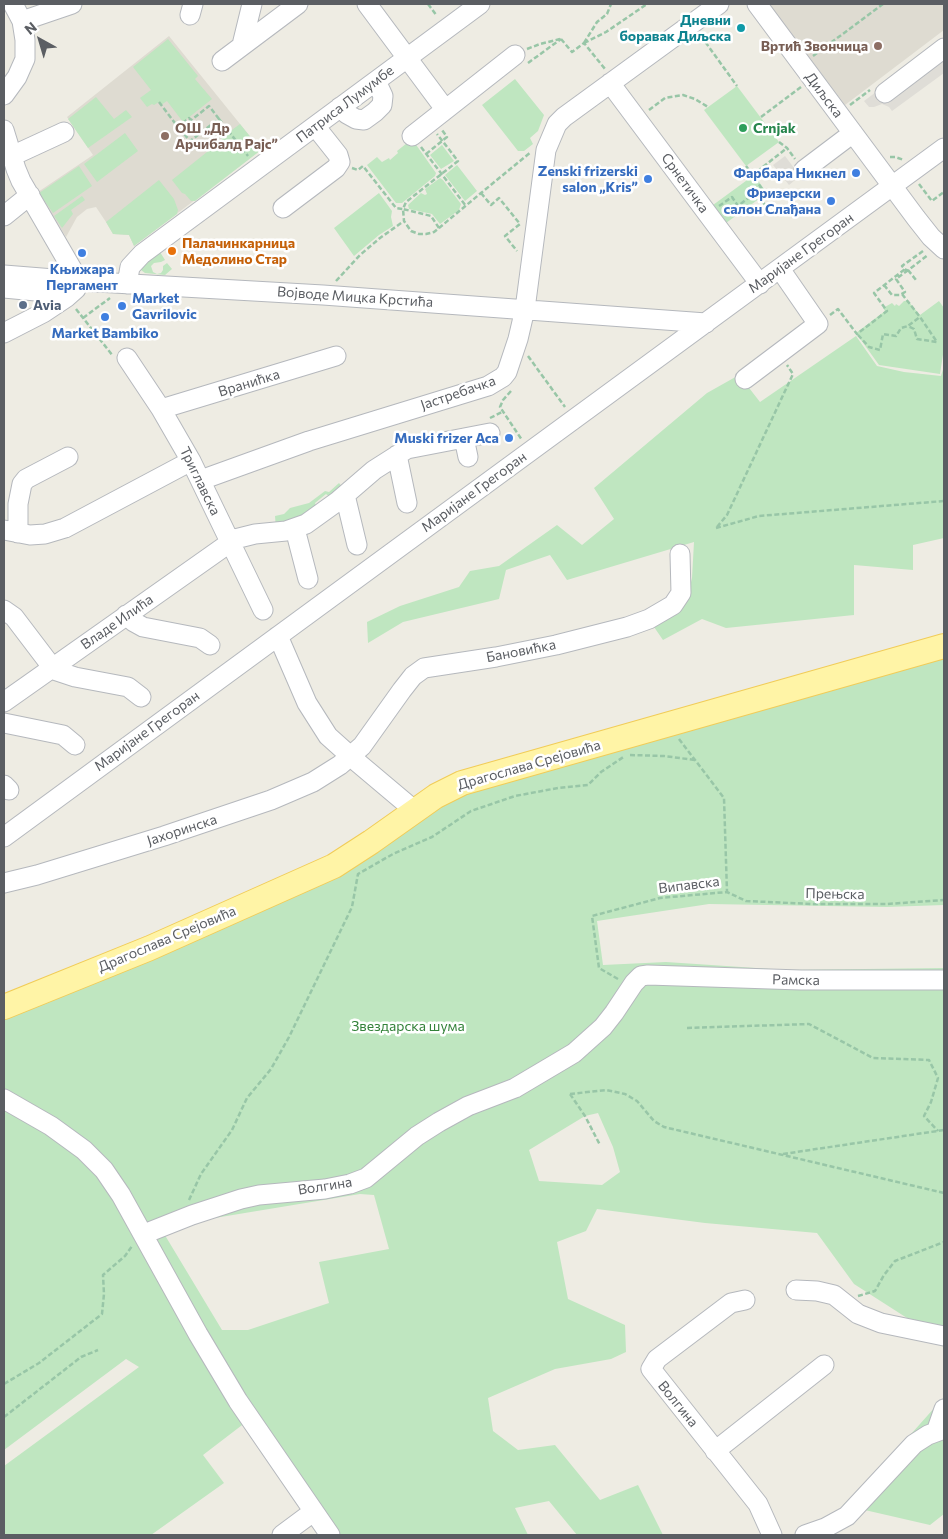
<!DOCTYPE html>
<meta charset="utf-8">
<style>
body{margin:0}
#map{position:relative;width:948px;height:1539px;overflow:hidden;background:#eeece3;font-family:Commissioner,sans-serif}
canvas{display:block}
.frame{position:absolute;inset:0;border:5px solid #5b5e63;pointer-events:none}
.north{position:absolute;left:15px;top:15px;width:50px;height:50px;-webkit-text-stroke:4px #fff;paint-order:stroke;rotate:321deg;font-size:14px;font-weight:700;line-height:20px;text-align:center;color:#5b5e63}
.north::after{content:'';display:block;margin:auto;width:18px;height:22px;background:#5b5e63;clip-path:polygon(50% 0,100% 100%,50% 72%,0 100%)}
</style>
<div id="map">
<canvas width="948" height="1539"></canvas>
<div class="frame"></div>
<div class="north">N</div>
</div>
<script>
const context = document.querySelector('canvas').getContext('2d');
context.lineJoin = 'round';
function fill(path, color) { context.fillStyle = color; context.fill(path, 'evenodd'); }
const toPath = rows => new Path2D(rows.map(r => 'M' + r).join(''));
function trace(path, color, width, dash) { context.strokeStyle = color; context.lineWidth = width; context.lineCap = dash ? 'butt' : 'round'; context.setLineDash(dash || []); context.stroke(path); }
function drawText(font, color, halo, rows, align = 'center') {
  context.font = font + ' Commissioner,sans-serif'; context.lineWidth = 5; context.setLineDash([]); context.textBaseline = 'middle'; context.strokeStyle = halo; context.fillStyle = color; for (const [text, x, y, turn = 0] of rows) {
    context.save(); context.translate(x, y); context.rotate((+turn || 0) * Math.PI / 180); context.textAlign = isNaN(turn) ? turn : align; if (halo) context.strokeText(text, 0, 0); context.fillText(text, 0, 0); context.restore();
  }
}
fill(toPath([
 [944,53,944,73,892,111,889,107,882,104,874,107,869,107,864,101,876,92],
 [785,156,800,176,789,185,773,165]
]), '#dfddd7');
fill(toPath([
 [769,4,944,4,944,30,845,105],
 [169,36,261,150,134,246,129,235,113,234,106,222,96,207,87,209,77,217,66,237,38,192,93,155,67,117]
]), '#dedbd1');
fill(toPath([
 [168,39,198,76,195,79,212,99,183,122,167,101,161,105,159,102,154,105,152,104,147,107,140,98,151,90,133,67],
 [515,79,544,115,538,131,530,138,533,144,524,151,518,151,482,105],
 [737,86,779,142,746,166,704,110],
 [96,97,114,119,126,110,132,117,88,148,68,119],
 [240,124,261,150,195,201,191,201,185,194,182,193,172,180,222,140,221,138],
 [125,133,138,151,97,182,84,164],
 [412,139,436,173,435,176,402,203,396,203,367,165,377,157,382,162,389,158,390,160,398,153,397,151],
 [442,145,454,161,441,169,430,155],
 [457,165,477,191,465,201,445,175],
 [79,166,92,186,53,213,39,193],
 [754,175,767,193,726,223,713,205],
 [440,178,443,180,461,204,459,210,440,224,432,214,409,209,408,205,421,193,425,195,427,194,425,189],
 [159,180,174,199,178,210,177,214,134,246,129,235,113,234,106,222],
 [379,193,392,211,391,217,393,226,379,235,354,256,334,228],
 [82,196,85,200,71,210,73,214,62,228,54,216],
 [160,252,165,260,161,262,154,263,151,266,153,272,157,274,161,273,163,270,163,266,167,263,172,269,165,275,145,273,141,270,141,266],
 [904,301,908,301,920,315,939,301,944,308,944,348,940,374,879,365,856,333,885,311,883,308,892,303,895,306,896,304,899,306],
 [856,336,877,366,904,372,941,376,944,366,944,538,913,545,913,570,854,565,854,615,726,628,702,619,663,640,654,627,673,614,689,590,692,578,694,542,567,580,550,555,506,570,499,599,403,622,368,643,367,622,400,606,459,587,470,571,499,566,557,525,582,545,614,519,594,488,707,393,739,375,760,402],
 [339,483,344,489,342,491,338,488,335,491,338,494,332,499,326,494,315,503,318,510,276,529,275,516,284,514,290,508,309,503,325,491,329,492],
 [944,650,944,905,886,907,709,904,597,921,603,965,666,962,786,970,944,968,944,1327,907,1318,854,1284,817,1233,705,1223,597,1209,586,1231,557,1242,568,1299,625,1325,626,1352,611,1359,555,1369,488,1398,493,1431,518,1450,555,1445,600,1500,638,1485,663,1535,577,1535,549,1501,515,1508,528,1535,330,1535,250,1419,203,1455,224,1483,151,1535,4,1535,4,1466,139,1367,126,1359,4,1450,4,1012,446,799],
 [598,1113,613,1147,620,1172,602,1185,539,1181,529,1150,585,1116],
 [360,1194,374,1195,389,1249,319,1262,329,1303,248,1330,222,1330,160,1227],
 [944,1397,944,1514,930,1525,843,1505,871,1479]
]), '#bfe6c0');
const minor = toPath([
 [367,4,445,109],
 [757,4,916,218,931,237,944,249],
 [190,15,193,4],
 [22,21,72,4],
 [242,45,252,4],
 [222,61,298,4],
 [610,83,760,284],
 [885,93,944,48],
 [4,95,17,77,25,59,25,40,22,21,13,4],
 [340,107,347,114,356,119,364,120,375,112,382,105,383,96,376,81],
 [4,130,16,169,21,181,79,281],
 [412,136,515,55],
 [12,156,64,132],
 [804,170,853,133],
 [283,208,336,168,340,162,338,155,315,126],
 [4,216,30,195],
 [4,275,79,281,323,295,706,323],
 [127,284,130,267,142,254,480,4],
 [4,288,57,293,63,292,72,286],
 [4,333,43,313,67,297,76,289,79,281],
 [127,358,161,409,191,461,263,610],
 [745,379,818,324,780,269],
 [161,409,336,356],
 [464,438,468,457],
 [397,455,407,503],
 [201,480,309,441,488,386,503,377,507,372,518,339,525,309,546,150,557,124,564,117,719,4],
 [345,495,357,545],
 [295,529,308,579],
 [4,530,30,535,45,534,65,528,191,461],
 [18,533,18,504,22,484,26,479,68,457],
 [4,610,14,617,52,667,57,671,75,677,128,687,141,697],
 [126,615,134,622,143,627,200,638,210,645],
 [278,636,307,703,328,736,357,762,414,810],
 [4,702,235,539,255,534,286,531,306,524,338,501,374,470,407,449,490,433],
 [4,723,63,735,75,745],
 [4,785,9,790],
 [4,837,944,148],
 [4,883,37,875,164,836,271,800,313,782,340,765,362,746,402,690,413,676,424,668,496,657,556,645,627,627,649,619,673,605,681,593,680,554],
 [4,1099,51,1126,84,1150,104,1170,121,1195,198,1334,238,1401,330,1535],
 [144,1234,192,1215,241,1199,259,1195,325,1189,350,1184,366,1178,417,1136,439,1122,468,1106,515,1088,574,1053,603,1027,614,1013,634,983,641,976,648,975,801,980,944,980],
 [796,1290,817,1291,834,1295,858,1314,881,1323,944,1336],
 [745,1300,731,1303,657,1359,651,1369,758,1504,772,1535],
 [936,1432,944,1409],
 [715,1451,824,1365],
 [282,1535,313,1512],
 [805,1535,825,1528,847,1516,914,1444,928,1435,944,1429]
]);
const major = toPath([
 [4,1007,150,948,334,866,371,842,436,796,462,783,944,646]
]);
trace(minor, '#b5b8bd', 21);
trace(major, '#f1cc58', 26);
trace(toPath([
 [428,4,437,16],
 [701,36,737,86],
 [561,39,572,52,584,43,605,69],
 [584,43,606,32,647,4],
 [584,43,597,22,607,14,611,4],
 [527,49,540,44,560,39],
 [813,56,883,4],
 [528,63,561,39],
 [159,102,178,127,189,118,191,120],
 [850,105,870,90],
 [649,110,665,98,683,95,695,99,708,107],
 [761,117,801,87],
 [219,119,209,106,180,129,190,141,219,119,248,156],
 [779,142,787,148,795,159],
 [421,147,466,206],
 [426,154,447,137,442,130],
 [890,157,895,157,904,160],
 [746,166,765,193,759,197,766,206],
 [352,168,358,170,363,166,396,208,403,209,406,202,458,161,437,134],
 [755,179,759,170,787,148],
 [919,184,932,201,944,192],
 [481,193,491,205,499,198,520,224,505,236,517,251],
 [719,206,732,197,738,206,761,188],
 [439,228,431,216,403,209,404,221,411,231,419,234,426,234,434,232,439,228,481,193,531,152],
 [923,251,902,266,907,271,928,255],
 [908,270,916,280],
 [336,281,360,255,380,238,404,221],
 [884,285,892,295,900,295,905,292,896,279,907,271],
 [902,294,920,317,937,342,917,339,914,329,908,326,920,317],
 [76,309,113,356],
 [830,315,838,309,857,334,887,311,874,293,905,269],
 [83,318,110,298],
 [858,335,869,347,880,350,883,334,896,336,901,328,908,326],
 [528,356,565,407],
 [511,391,503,400,500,407,522,440],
 [490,418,502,412],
 [717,527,727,515,793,374,787,365],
 [716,528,759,516,944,501],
 [679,739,724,798,727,892],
 [630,755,664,756,695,760],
 [618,979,599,968,592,916,660,898,727,892,746,901,813,904,887,904,944,900],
 [687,1028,809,1024,873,1058,929,1060,938,1078,931,1102,924,1116,938,1131],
 [570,1094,606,1090,625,1094,637,1101,654,1121,664,1127,944,1193],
 [570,1094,585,1116,600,1145],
 [783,1154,944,1130],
 [189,1200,201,1174,232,1130,247,1098,271,1069,289,1037,352,907,358,874,393,854,432,837,471,811,515,796,558,788,588,785,601,772,625,756],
 [858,1296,875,1291,884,1275,895,1261,944,1242],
 [4,1384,39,1363,102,1314,104,1294,103,1275,125,1256,132,1246],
 [4,1417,81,1357,98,1350]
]), '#98c6a7', 2.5, [5, 2.5]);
trace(minor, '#fff', 19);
trace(major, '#fff4a6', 24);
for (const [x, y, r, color] of [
 [741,28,5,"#0f9aa8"],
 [878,46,5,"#8d6e63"],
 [743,128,5,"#2e9e5b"],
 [165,136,5,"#8d6e63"],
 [856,173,5,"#3f7fe0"],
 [648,179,5,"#3f7fe0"],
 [831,201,5,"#3f7fe0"],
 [172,251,5,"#e8710a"],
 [82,253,5,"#3f7fe0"],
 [23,305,5,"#5c6f8a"],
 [122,306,5,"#3f7fe0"],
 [105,317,5,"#3f7fe0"],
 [509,438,5,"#3f7fe0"]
]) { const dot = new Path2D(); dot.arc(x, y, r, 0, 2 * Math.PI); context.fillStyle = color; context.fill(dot); trace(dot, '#fff', 2); }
drawText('bold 14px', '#0d838f', '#fff', [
 ["Дневни",731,20],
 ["боравак Диљска",731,36]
], 'right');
drawText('bold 14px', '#785e54', '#fff', [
 ["Вртић Звончица",868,46],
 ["ОШ „Др",175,128,"left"],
 ["Арчибалд Рајс”",175,144,"left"]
], 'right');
drawText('14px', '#5b5e63', '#fff', [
 ["Диљска",824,95,53],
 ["Патриса Лумумбе",345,104,-37],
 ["Срнетичка",685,183,54],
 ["Маријане Грегоран",801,253,-36],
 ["Војводе Мицка Крстића",355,297,4],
 ["Вранићка",249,383,-17],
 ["Јастребачка",458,393,-19],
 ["Триглавска",200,481,64],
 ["Маријане Грегоран",474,492,-36],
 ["Владе Илића",117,622,-35],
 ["Бановићка",521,651,-11],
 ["Маријане Грегоран",147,731,-36],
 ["Драгослава Срејовића",529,765,-16],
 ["Јахоринска",182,830,-18],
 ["Випавска",689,885,-7],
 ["Прењска",835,894,1],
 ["Драгослава Срејовића",167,939,-23],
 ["Рамска",796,980,1],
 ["Волгина",325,1186,-9],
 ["Волгина",678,1404,51]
]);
drawText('bold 14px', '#27864d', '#fff', [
 ["Crnjak",753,128]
], 'left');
drawText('bold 14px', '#366cbe', '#fff', [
 ["Zenski frizerski",638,171],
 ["salon „Kris”",638,187],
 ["Фарбара Никнел",846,173],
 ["Фризерски",821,193],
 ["салон Слађана",821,209],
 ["Књижара",82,269,"center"],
 ["Пергамент",82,285,"center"],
 ["Market",132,298,"left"],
 ["Gavrilovic",132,314,"left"],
 ["Market Bambiko",105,333,"center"],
 ["Muski frizer Aca",499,438]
], 'right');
drawText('bold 14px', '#c56008', '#fff', [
 ["Палачинкарница",182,243],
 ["Медолино Стар",182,259]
], 'left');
drawText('bold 14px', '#4e5e75', '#fff', [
 ["Avia",33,305]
], 'left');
drawText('14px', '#34823a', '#fff', [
 ["Звездарска шума",408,1026]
]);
</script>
